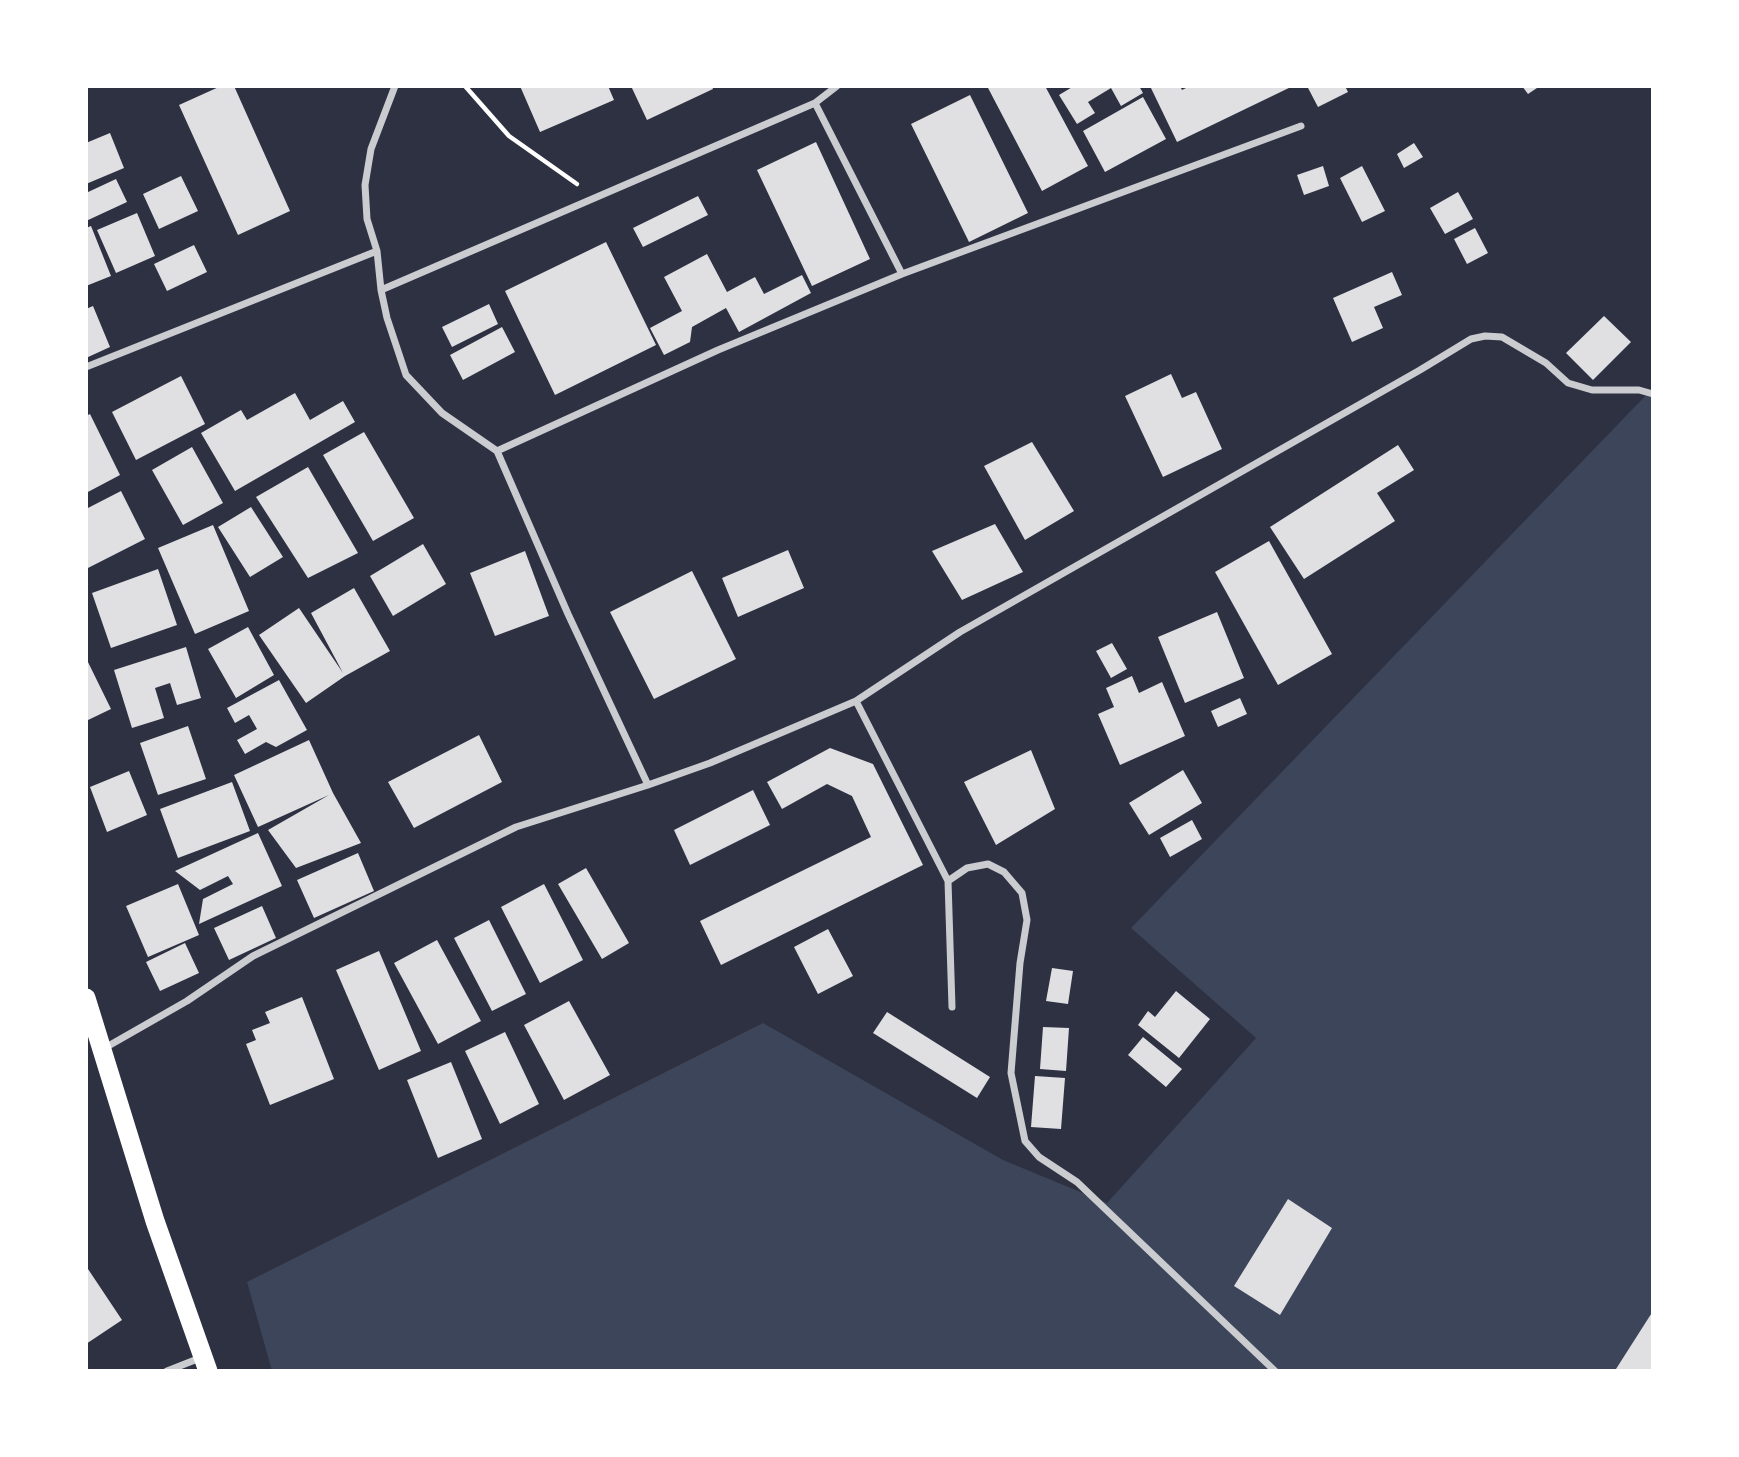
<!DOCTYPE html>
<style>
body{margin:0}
#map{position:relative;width:1739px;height:1457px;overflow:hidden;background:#2d3142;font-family:"Noto Sans",sans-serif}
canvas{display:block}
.frame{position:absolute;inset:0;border:88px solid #fff;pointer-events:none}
</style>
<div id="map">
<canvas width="1739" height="1457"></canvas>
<div class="frame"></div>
</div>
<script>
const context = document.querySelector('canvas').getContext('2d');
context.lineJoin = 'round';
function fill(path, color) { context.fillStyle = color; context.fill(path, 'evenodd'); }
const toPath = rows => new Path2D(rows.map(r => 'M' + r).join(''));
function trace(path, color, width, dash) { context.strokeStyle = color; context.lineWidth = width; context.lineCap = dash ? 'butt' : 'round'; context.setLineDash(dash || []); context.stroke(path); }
fill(toPath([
 [1653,388,1653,1371,272,1371,247,1282,763,1023,1003,1160,1107,1203,1256,1038,1131,928]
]), '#3c4559');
fill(toPath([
 [221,86,234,86,290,211,238,235,179,105],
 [520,86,608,86,614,100,540,132],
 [631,86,712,86,713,89,647,120],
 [987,86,1045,86,1088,166,1042,191],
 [1074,86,1139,86,1143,93,1121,106,1111,88,1088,102,1095,113,1077,124,1059,95],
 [1150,86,1180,86,1182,90,1190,86,1293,86,1177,142],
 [1307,86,1345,86,1348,92,1318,107],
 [1522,86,1540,86,1528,94],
 [970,95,1028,213,969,242,911,124],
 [1143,97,1166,139,1105,172,1083,131],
 [110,133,124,168,86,184,86,143],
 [816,142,870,259,812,286,757,170],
 [1414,143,1423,157,1404,168,1397,154],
 [1323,166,1329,186,1304,195,1297,175],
 [1362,166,1385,211,1362,222,1340,178],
 [181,176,198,211,159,229,143,194],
 [116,179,127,202,86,221,86,193],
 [1458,192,1473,219,1445,234,1430,208],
 [698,196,708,215,643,247,633,228],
 [137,213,155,256,116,273,97,230],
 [91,226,111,276,86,286,86,228],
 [1475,228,1488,253,1467,264,1454,239],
 [606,242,656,345,555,395,505,291],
 [194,245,207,272,167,291,154,264],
 [707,254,727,292,755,277,764,294,802,275,811,293,739,332,726,308,692,327,690,342,664,355,650,328,682,311,664,277],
 [1392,272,1402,295,1374,307,1383,328,1352,342,1333,298],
 [489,304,498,324,452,347,442,327],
 [93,306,110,347,86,358,86,309],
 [1604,316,1631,342,1593,380,1566,353],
 [502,327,515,352,463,380,450,355],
 [1171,374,1182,398,1196,392,1222,449,1163,477,1125,396],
 [181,376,205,424,136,460,112,412],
 [295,393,310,420,343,401,355,422,235,491,201,433,241,410,247,420],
 [90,414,120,475,86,493,86,416],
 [364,432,414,518,373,541,323,455],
 [1032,442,1074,511,1025,540,984,466],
 [1398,445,1414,470,1377,493,1395,521,1304,579,1270,527],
 [192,447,223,503,183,525,152,470],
 [308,467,358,553,308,578,256,497],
 [121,491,145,539,86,569,86,509],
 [251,507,283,557,250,577,218,527],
 [995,524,1023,572,962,600,932,551],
 [213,525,249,611,195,634,158,548],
 [1269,541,1332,654,1278,685,1215,572],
 [423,544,446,584,393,616,370,576],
 [788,550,804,588,738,617,722,578],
 [525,551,549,616,495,636,470,573],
 [158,569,177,625,111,648,92,593],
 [692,571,736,659,654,699,610,612],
 [354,588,390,651,345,676,306,703,259,635,299,608,343,673,311,613],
 [1217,612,1244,678,1185,703,1158,637],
 [248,627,274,675,236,698,208,649],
 [1112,643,1127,669,1111,678,1096,651],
 [186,647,201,698,177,705,170,683,155,688,164,718,132,728,114,670],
 [86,658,111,709,86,721],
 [1132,676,1139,693,1162,682,1185,736,1120,765,1098,714,1114,707,1106,688],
 [279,680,307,730,276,747,266,742,245,754,237,740,257,729,249,715,235,723,227,708],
 [1240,698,1247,714,1218,727,1211,711],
 [188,726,206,779,158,795,140,743],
 [479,735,502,782,414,828,388,782],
 [309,740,333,793,361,843,296,868,268,830,329,795,258,827,234,775],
 [830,748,873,764,923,865,721,965,700,921,871,837,852,796,827,784,782,809,767,782],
 [1031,750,1055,809,996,845,964,782],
 [1183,770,1202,803,1149,835,1129,803],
 [129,771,147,815,107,832,90,787],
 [232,782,250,831,178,858,160,809],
 [753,790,770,825,690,865,674,830],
 [1192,820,1202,839,1170,857,1160,838],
 [258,833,282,886,199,924,203,899,233,884,228,876,200,890,175,871],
 [358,853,374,891,314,918,297,880],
 [586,868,629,943,602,959,558,884],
 [178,884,199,935,148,957,126,906],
 [544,884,583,960,540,983,501,907],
 [262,906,276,938,229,960,214,928],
 [489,920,526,994,492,1011,454,938],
 [828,929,853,976,818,994,794,947],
 [437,940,481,1021,438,1044,394,963],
 [185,943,199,973,160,991,146,962],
 [379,951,421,1051,379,1070,336,970],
 [1052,968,1073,971,1068,1004,1046,1001],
 [1176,991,1210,1019,1179,1058,1138,1025,1148,1011,1155,1017],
 [302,997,334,1079,270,1105,246,1044,256,1040,252,1030,270,1023,265,1012],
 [569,1001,610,1075,564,1100,524,1025],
 [887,1012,990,1077,977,1098,873,1033],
 [1043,1027,1069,1028,1066,1071,1040,1069],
 [505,1032,539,1104,500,1124,465,1051],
 [1143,1037,1182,1069,1166,1087,1128,1055],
 [451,1062,482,1139,438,1158,407,1080],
 [1035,1076,1065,1078,1061,1129,1031,1127],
 [1288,1199,1332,1228,1280,1315,1234,1286],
 [86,1266,122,1320,86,1344],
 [1653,1311,1653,1371,1619,1371,1616,1369]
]), '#e0e0e3');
trace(toPath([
 [465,86,509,136,577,184]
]), '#fff', 4.5);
trace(toPath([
 [395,86,371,149,365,185,367,219,377,251,381,290,387,318,406,375,442,413,497,451,568,614,648,785],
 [815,103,902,274],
 [381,290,815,103,837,86],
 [86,367,377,251],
 [497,451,718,350,902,274,1301,126],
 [856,701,948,881,952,1007],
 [948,881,967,868,988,864,1004,872,1022,893,1027,920,1020,963,1011,1073,1025,1141,1039,1157,1077,1182,1275,1371],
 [103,1049,187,1001,253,956,516,827,648,785,710,763,856,701,960,632,1420,370,1471,339,1485,336,1502,337,1546,363,1568,383,1592,390,1639,390,1653,394],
 [167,1371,200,1358]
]), '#caccd0', 7);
trace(toPath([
 [86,998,155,1221,208,1371]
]), '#fff', 19);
</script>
